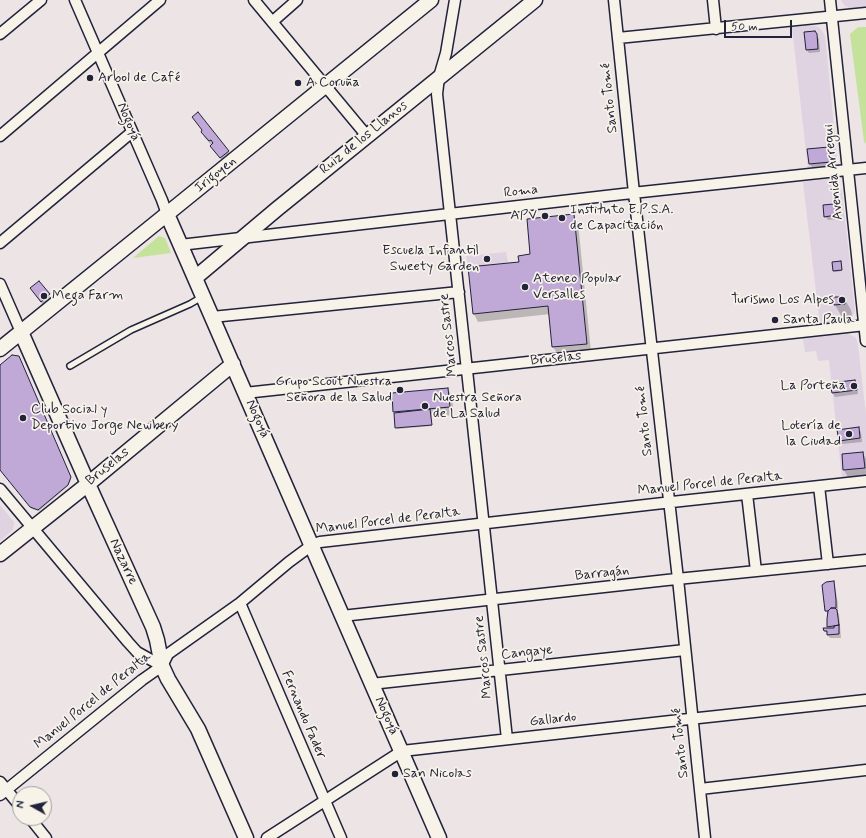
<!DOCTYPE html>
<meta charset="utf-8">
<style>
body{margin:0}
#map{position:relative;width:866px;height:838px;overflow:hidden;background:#ece4e5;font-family:Mynerve,sans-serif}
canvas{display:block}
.north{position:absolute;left:12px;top:786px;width:40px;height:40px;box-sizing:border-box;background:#f7f3e8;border:1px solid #a29fa3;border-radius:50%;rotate:278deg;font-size:11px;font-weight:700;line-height:16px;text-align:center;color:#22223b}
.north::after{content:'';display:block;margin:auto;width:14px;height:18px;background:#22223b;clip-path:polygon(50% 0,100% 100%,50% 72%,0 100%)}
.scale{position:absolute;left:724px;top:20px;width:68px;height:18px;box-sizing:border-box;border:2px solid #22223b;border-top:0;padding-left:5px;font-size:12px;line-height:14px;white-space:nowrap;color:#22223b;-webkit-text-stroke:3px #f7f3e8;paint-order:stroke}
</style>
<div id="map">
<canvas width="866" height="838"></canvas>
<div class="north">N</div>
<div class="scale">50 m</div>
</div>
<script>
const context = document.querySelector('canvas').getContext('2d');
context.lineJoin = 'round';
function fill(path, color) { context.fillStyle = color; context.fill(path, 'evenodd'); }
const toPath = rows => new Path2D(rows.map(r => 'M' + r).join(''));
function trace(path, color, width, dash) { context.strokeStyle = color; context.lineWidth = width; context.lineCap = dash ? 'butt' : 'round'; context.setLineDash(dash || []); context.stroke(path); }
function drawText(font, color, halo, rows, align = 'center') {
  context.font = font + ' Mynerve,sans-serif'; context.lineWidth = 3.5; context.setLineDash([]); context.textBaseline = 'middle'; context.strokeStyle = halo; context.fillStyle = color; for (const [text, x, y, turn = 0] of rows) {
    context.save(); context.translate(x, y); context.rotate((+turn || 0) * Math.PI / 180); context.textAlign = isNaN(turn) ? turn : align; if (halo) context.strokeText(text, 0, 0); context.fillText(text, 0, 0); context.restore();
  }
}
fill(toPath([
 [841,0,866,0,866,8,855,9,849,8,844,5],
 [810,25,816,26,820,28,823,32,825,36,837,157,834,164,831,167,827,168,808,170,792,27],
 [827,179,835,181,838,184,842,191,855,311,852,317,849,320,845,322,820,325,803,182],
 [506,252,508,263,468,267,466,256],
 [847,333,853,336,856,338,858,345,866,415,866,473,861,476,842,478,829,360,818,361,816,351,805,352,803,338],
 [0,505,14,522,13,530,0,541]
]), '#dfd2e1');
fill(toPath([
 [858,27,866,27,866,144,864,141,850,34],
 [159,236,165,238,171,253,133,258]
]), '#c5e29a');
fill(toPath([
 [814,32,819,39,820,52,809,53,807,50],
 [193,117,228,151,231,157,224,163,215,152,212,146,205,138,202,132,203,131],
 [829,148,831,151,832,165,812,167,810,164],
 [834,205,836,208,837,219,828,220,825,216],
 [573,215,578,223,591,352,558,355,553,347,550,314,478,322,474,314,469,268,520,263,531,255],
 [841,263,842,271,835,272,834,271],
 [33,292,49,295,51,299,43,305],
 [844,298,851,310,852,316,842,317,835,305],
 [20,359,71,479,68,486,39,511,32,509,0,469,0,366],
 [855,381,857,385,858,394,835,397,833,393],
 [448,389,452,397,454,415,431,417,432,426,397,429,393,394],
 [858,428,861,432,862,442,842,444,840,441],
 [863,453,866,459,866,487,854,488,844,470,843,455],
 [833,582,835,586,838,604,838,611,837,611,839,614,841,638,830,638,825,631,829,629,828,626,828,615,826,611,823,585]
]), '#0003');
const building = toPath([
 [815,31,817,34,818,49,806,50,804,32,815,31],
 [198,112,229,151,220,158,210,146,213,143,211,140,209,141,201,132,202,130,192,117,198,112],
 [829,147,831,162,809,164,807,149,829,147],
 [834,204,836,215,824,217,823,205,834,204],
 [574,214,587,344,552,347,548,306,473,314,468,267,519,262,518,256,530,254,527,219,574,214],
 [841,261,842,270,833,271,832,262,841,261],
 [39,281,50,294,41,302,30,288,39,281],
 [833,297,845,297,845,304,834,305,833,297],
 [12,355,19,356,71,477,68,485,38,510,30,507,0,470,0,365,12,355],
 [855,380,857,390,832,393,830,383,855,380],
 [448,388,450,407,393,412,392,393,448,388],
 [430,409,432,425,395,428,394,413,430,409],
 [859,427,860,438,839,441,837,430,859,427],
 [863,452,865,468,843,470,842,454,863,452],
 [834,581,836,600,836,608,831,608,828,611,825,611,822,585,826,582,834,581],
 [831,608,835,608,837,610,839,625,827,627,827,619,828,611,831,608],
 [839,625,839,634,827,635,827,631,824,631,823,628,834,628,834,626,839,625]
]);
fill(building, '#c0a9d7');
trace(building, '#22223b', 1);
const lane = toPath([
 [70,366,131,330,190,304,202,297]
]);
const street = toPath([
 [75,0,162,200,167,214],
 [254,0,367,136],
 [455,0,446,53,439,77,437,94,507,739],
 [614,0,634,193,678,579,705,838],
 [713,0,716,29],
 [830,0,866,341],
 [272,22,297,0],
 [0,34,41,0],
 [618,38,866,13],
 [0,136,160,0],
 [0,243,132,132],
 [180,245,623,194,866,168],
 [0,284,21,332],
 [212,317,459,292],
 [245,393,866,325],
 [819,486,828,564],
 [0,489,128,642,137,652,162,666],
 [747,494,756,571],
 [240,603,341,838],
 [342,616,667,580,866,560],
 [371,684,685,650],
 [0,782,20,806],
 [700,789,866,770],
 [0,795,142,680,162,666,168,654,240,603,289,562,312,545,320,542,681,501,866,481],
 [30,818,46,838],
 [267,838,402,751,680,720,866,700]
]);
const secondary = toPath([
 [167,214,439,838],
 [195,278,277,209,535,0],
 [21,332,88,484,153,627,157,640,162,666,168,679,198,729,246,838],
 [0,349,167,214,431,0],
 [0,554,88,484,233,364]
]);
trace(lane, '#22223b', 8);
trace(street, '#22223b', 13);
trace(secondary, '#22223b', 17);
trace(lane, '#f7f3e8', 5);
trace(street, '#f7f3e8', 10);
trace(secondary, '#f7f3e8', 14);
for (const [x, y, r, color] of [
 [90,78,4,"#22223b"],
 [298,83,4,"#22223b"],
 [545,216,4,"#22223b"],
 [562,218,4,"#22223b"],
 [487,259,4,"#22223b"],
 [525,287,4,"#22223b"],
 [44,296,4,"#22223b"],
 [842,300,4,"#22223b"],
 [775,320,4,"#22223b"],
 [854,386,4,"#22223b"],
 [400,390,4,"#22223b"],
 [425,406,4,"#22223b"],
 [23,418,4,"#22223b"],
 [849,434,4,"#22223b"],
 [395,774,4,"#22223b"]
]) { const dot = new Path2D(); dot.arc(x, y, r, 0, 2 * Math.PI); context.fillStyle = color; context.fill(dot); trace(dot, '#f7f3e8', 1.5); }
drawText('14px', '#22223b', '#f7f3e8', [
 ["Arbol de Café",98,78],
 ["A Coruña",306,83],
 ["Instituto E.P.S.A.",570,210],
 ["de Capacitación",570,226],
 ["APV",537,216,"right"],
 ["Escuela Infantil",479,251,"right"],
 ["Sweety Garden",479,267,"right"],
 ["Ateneo Popular",533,279],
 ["Versalles",533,295],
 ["Mega Farm",52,296],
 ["Turismo Los Alpes",834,300,"right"],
 ["Santa Paula",783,320],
 ["Grupo Scout Nuestra",392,382,"right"],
 ["Señora de la Salud",392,398,"right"],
 ["La Porteña",846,386,"right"],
 ["Nuestra Señora",433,398],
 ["de La Salud",433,414],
 ["Club Social y",31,410],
 ["Deportivo Jorge Newbery",31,426],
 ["Lotería de",841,426,"right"],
 ["la Ciudad",841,442,"right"],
 ["San Nicolas",403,774]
], 'left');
drawText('14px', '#22223b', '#f7f3e8', [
 ["Santo Tomé",610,98,-96],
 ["Nogoyá",128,122,67],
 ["Ruiz de los Llanos",364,138,-39],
 ["Avenida Arregui",834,172,-96],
 ["Irigoyen",216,175,-39],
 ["Roma",521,192,-6],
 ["Marcos Sastre",449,335,-96],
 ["Bruselas",556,359,-6],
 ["Nogoyá",257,419,66],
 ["Santo Tomé",645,421,-96],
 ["Bruselas",108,467,-39],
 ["Manuel Porcel de Peralta",710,484,-6],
 ["Manuel Porcel de Peralta",388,521,-7],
 ["Nazarre",123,562,65],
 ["Barragán",602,574,-6],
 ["Cangaye",527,653,-6],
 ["Marcos Sastre",484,657,-96],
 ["Manuel Porcel de Peralta",93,701,-39],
 ["Fernando Fader",303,715,67],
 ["Nogoyá",386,716,66],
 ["Gallardo",553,720,-6],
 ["Santo Tomé",681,743,-96]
]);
</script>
